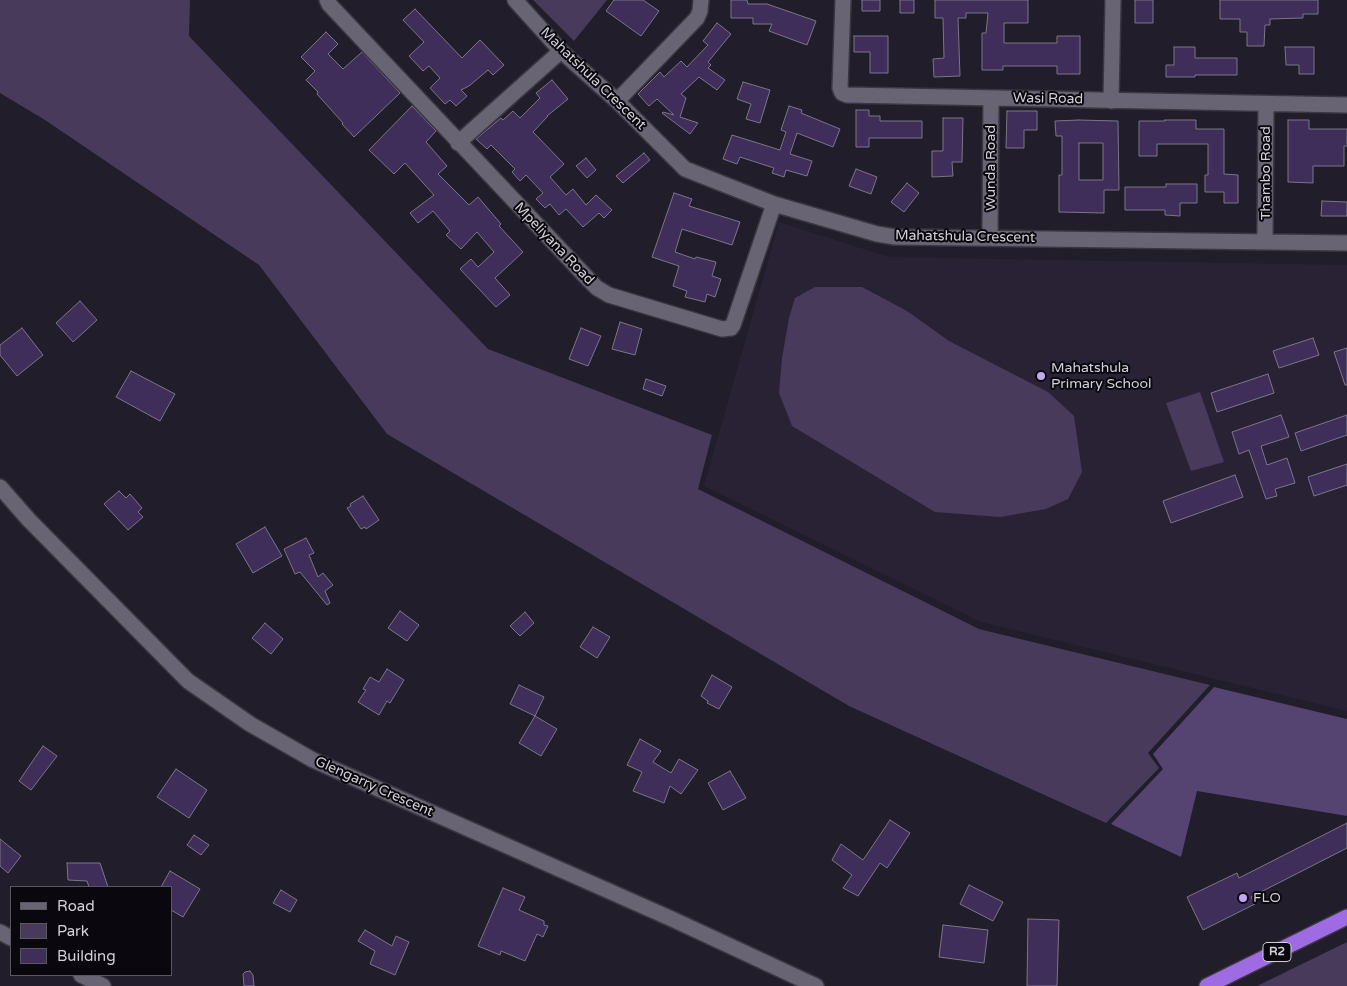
<!DOCTYPE html>
<style>
body{margin:0}
#map{position:relative;width:1347px;height:986px;overflow:hidden;background:#211d2a;font-family:"Varela Round",sans-serif}
canvas{display:block}
.legend{position:absolute;left:10px;top:886px;width:162px;height:90px;box-sizing:border-box;background:#0a080e;border:1px solid #5a585f;margin:0;padding:6px 9px;list-style:none;font-size:15px;color:#d2cfd8}
.legend li{display:flex;align-items:center;gap:10px;height:25px}
.legend b{width:25px;border:1px solid #5a585f}
</style>
<div id="map">
<canvas width="1347" height="986"></canvas>
<ul class="legend">
<li><b style="height:6px;background:#696474"></b>Road</li>
<li><b style="height:14px;background:#473a5b"></b>Park</li>
<li><b style="height:14px;background:#3f2d5a"></b>Building</li>
</ul>
</div>
<script>
const context = document.querySelector('canvas').getContext('2d');
context.lineJoin = 'round';
function fill(path, color) { context.fillStyle = color; context.fill(path, 'evenodd'); }
const toPath = rows => new Path2D(rows.map(r => 'M' + r).join(''));
function trace(path, color, width, dash) { context.strokeStyle = color; context.lineWidth = width; context.lineCap = dash ? 'butt' : 'round'; context.setLineDash(dash || []); context.stroke(path); }
function drawText(font, color, halo, rows, align = 'center') {
  context.font = font + ' "Varela Round",sans-serif'; context.lineWidth = 4; context.setLineDash([]); context.textBaseline = 'middle'; context.strokeStyle = halo; context.fillStyle = color; for (const [text, x, y, turn = 0] of rows) {
    context.save(); context.translate(x, y); context.rotate((+turn || 0) * Math.PI / 180); context.textAlign = isNaN(turn) ? turn : align; if (halo) context.strokeText(text, 0, 0); context.fillText(text, 0, 0); context.restore();
  }
}
fill(toPath([
 [779,222,889,257,1347,265,1347,711,981,622,704,486]
]), '#292235');
fill(toPath([
 [0,0,190,0,189,36,488,349,712,435,698,489,979,629,1210,685,1148,753,1159,768,1106,823,849,706,387,434,259,265,45,120,0,93],
 [533,0,607,0,574,41],
 [815,287,862,287,907,311,949,341,1048,392,1074,416,1082,472,1068,499,1046,509,1000,517,935,512,792,426,779,393,782,358,789,318,795,298],
 [1200,392,1224,462,1191,471,1166,403],
 [1347,942,1347,986,1257,986]
]), '#473a5b');
fill(toPath([
 [1214,687,1347,719,1347,816,1197,791,1181,857,1111,824,1163,769,1153,754]
]), '#554372');
const building = toPath([
 [614,0,643,0,659,11,641,36,606,11,614,0],
 [731,0,747,0,748,4,767,4,816,21,807,45,769,31,772,24,753,24,753,18,731,18,731,0],
 [862,0,880,0,880,11,862,11,862,0],
 [900,0,914,0,914,13,900,13,900,0],
 [935,0,1028,0,1028,23,1004,23,1004,43,1057,43,1057,36,1080,36,1080,74,1057,74,1057,66,1003,66,1003,70,982,70,982,33,986,33,988,13,966,13,966,18,958,18,960,76,934,77,933,59,944,58,943,18,935,18,935,0],
 [1135,0,1153,0,1153,23,1135,23,1135,0],
 [1220,0,1318,0,1318,14,1303,14,1303,18,1270,19,1270,25,1265,25,1264,46,1247,46,1247,32,1240,32,1240,19,1220,19,1220,0],
 [415,9,462,58,480,40,504,65,493,75,488,70,469,86,461,90,467,96,456,106,450,100,445,104,430,88,440,78,429,66,423,71,409,56,424,42,403,20,415,9],
 [717,23,731,34,708,62,711,65,708,68,725,80,717,90,699,77,681,94,686,98,680,117,698,123,690,134,662,113,663,112,674,115,657,99,649,106,638,94,660,72,664,77,681,61,687,67,708,45,703,41,717,23],
 [326,32,338,44,328,54,343,69,362,52,400,93,354,137,342,124,343,123,317,94,318,92,306,80,315,71,301,57,326,32],
 [854,36,888,36,888,73,870,73,870,52,854,52,854,36],
 [1174,47,1195,47,1195,58,1237,58,1237,75,1195,75,1195,77,1166,77,1166,65,1174,65,1174,47],
 [1285,47,1314,47,1314,74,1299,74,1299,65,1286,65,1285,47],
 [552,80,568,99,547,116,548,116,533,132,564,164,550,177,566,195,573,189,586,205,596,195,612,210,604,218,599,213,583,227,566,209,559,215,550,204,545,208,536,199,543,193,526,175,520,181,512,172,515,169,491,145,487,149,476,139,501,118,503,120,513,111,520,118,540,98,536,93,552,80],
 [743,82,770,90,760,123,746,119,751,104,737,99,743,82],
 [412,106,436,131,426,142,447,166,438,174,469,205,478,197,501,224,499,226,523,252,495,278,510,295,496,307,460,269,471,259,478,267,494,252,477,232,461,249,446,235,450,231,433,211,418,223,410,213,434,195,405,163,394,174,369,150,412,106],
 [789,106,802,110,801,113,840,129,833,147,797,133,790,154,812,161,807,176,786,170,784,177,772,173,774,168,740,157,737,164,723,159,732,135,780,150,786,132,781,130,789,106],
 [856,110,869,110,869,116,880,116,880,121,922,121,922,138,869,138,869,147,856,147,856,110],
 [1007,111,1037,111,1037,130,1024,130,1024,148,1006,148,1007,111],
 [943,118,963,118,962,162,952,162,953,176,932,177,932,151,943,151,943,118],
 [1079,120,1118,121,1119,190,1104,190,1104,213,1059,212,1059,175,1062,175,1062,136,1056,136,1055,121,1079,120],
 [1079,143,1103,143,1103,180,1079,180,1079,143],
 [1165,120,1196,120,1196,129,1224,129,1224,174,1238,175,1238,203,1224,203,1224,192,1205,192,1205,175,1208,175,1208,144,1157,144,1157,156,1139,156,1139,121,1165,121,1165,120],
 [1288,120,1309,120,1309,129,1347,129,1347,146,1344,146,1344,166,1313,166,1313,183,1288,182,1288,120],
 [644,153,650,160,623,183,616,176,644,153],
 [586,158,596,170,587,178,576,166,586,158],
 [856,169,877,177,871,194,849,186,856,169],
 [907,183,919,193,904,212,891,202,907,183],
 [1166,184,1197,184,1197,203,1180,203,1180,216,1165,215,1165,210,1125,210,1125,187,1166,187,1166,184],
 [674,193,692,199,689,206,740,222,732,245,682,229,675,252,695,259,696,257,716,262,712,276,721,279,715,297,707,294,705,302,685,297,687,291,673,286,679,266,652,257,674,193],
 [1322,201,1347,202,1347,216,1321,216,1322,201],
 [80,301,97,320,73,342,56,323,80,301],
 [620,322,642,329,635,355,612,349,620,322],
 [22,328,43,355,17,376,0,355,0,345,22,328],
 [581,328,601,336,588,366,569,359,581,328],
 [1313,338,1319,355,1279,368,1273,351,1313,338],
 [1347,348,1347,385,1345,385,1334,352,1347,348],
 [131,371,175,394,160,421,116,397,131,371],
 [1268,374,1274,393,1217,412,1211,393,1268,374],
 [646,379,666,386,662,396,643,389,646,379],
 [1281,415,1289,437,1261,446,1267,465,1287,458,1295,483,1275,489,1277,496,1266,499,1249,450,1239,454,1232,432,1281,415],
 [1347,415,1347,435,1301,451,1295,433,1347,415],
 [1347,464,1347,485,1314,496,1308,477,1347,464],
 [1235,475,1243,497,1171,523,1163,501,1235,475],
 [119,491,126,498,130,494,142,508,138,512,143,517,128,530,104,504,119,491],
 [363,496,379,520,366,529,365,527,361,529,347,508,351,506,350,504,363,496],
 [265,527,282,556,253,573,236,544,265,527],
 [306,538,314,553,309,555,318,577,323,573,333,585,325,591,330,603,327,605,300,572,295,574,284,549,306,538],
 [400,611,419,625,407,641,388,628,400,611],
 [525,612,534,623,520,636,510,626,525,612],
 [265,623,283,639,271,654,252,638,265,623],
 [593,627,610,637,597,658,580,647,593,627],
 [387,669,404,680,390,703,387,701,379,715,358,702,366,690,363,689,370,677,379,682,387,669],
 [712,675,732,687,719,709,707,703,708,701,701,696,712,675],
 [519,685,544,697,535,716,510,704,519,685],
 [535,716,557,729,541,756,519,743,535,716],
 [640,739,661,751,653,762,671,773,679,759,698,770,681,794,670,786,664,803,633,791,642,772,627,765,640,739],
 [43,746,57,756,31,790,19,781,43,746],
 [176,769,207,790,189,818,157,797,176,769],
 [730,771,746,798,723,810,708,783,730,771],
 [890,820,910,833,887,868,880,863,858,896,843,888,852,875,832,860,841,844,863,860,890,820],
 [1347,823,1347,848,1251,897,1255,904,1203,930,1187,897,1237,873,1239,878,1347,823],
 [194,835,209,845,201,855,187,845,194,835],
 [0,839,21,856,8,873,0,866,0,839],
 [67,863,100,863,108,887,89,887,87,881,68,880,67,863],
 [170,871,200,889,183,917,171,910,171,887,161,887,170,871],
 [969,885,1003,902,993,921,960,904,969,885],
 [503,888,525,897,519,910,544,921,544,925,548,926,543,937,537,934,525,961,501,951,500,955,478,946,503,888],
 [281,890,297,900,290,912,273,903,281,890],
 [1028,919,1059,920,1057,986,1027,986,1028,919],
 [943,925,988,930,984,963,939,957,943,925],
 [365,930,392,946,396,936,409,942,395,975,370,964,375,951,358,941,365,930],
 [250,971,253,975,254,986,244,986,243,974,245,972,250,971]
]);
fill(building, '#3f2d5a');
trace(building, '#7b7686', 1);
const street = toPath([
 [327,0,329,4,590,281,597,288,609,295,722,329,731,328,733,325,774,204],
 [515,0,561,51,617,101,685,169,774,204,877,234,895,237,1347,243],
 [843,0,840,88,842,93,847,95,1347,105],
 [617,101,697,18,700,11,701,0],
 [1111,101,1113,0],
 [458,143,561,51],
 [990,238,991,98],
 [1265,241,1266,104],
 [0,487,29,520,188,681,250,724,313,760,672,919,816,986],
 [0,932,11,938],
 [81,975,103,986]
]);
const highway = toPath([
 [1207,986,1347,917]
]);
trace(street, '#3b3742', 18);
trace(highway, '#3b3742', 18);
trace(street, '#696474', 15);
trace(highway, '#9e6be3', 15);
for (const [x, y, r, color] of [
 [1041,376,5,"#c3a7f2"],
 [1243,898,5,"#c3a7f2"]
]) { const dot = new Path2D(); dot.arc(x, y, r, 0, 2 * Math.PI); context.fillStyle = color; context.fill(dot); trace(dot, '#0a080e', 2); }
for (const [x, y, w] of [
 [1277,952,28]
]) { const box = new Path2D(); box.roundRect(x - w / 2, y - 9.5, w, 19, 4); context.fillStyle = '#0a080e'; context.fill(box); trace(box, '#d2cfd8', 1); }
drawText('bold 12px', '#d2cfd8', null, [
 ["R2",1277,952]
]);
drawText('14px', '#d2cfd8', '#0a080e', [
 ["Mahatshula Crescent",593,79,44],
 ["Wasi Road",1048,99,1],
 ["Wunda Road",991,168,-90],
 ["Thambo Road",1266,173,-90],
 ["Mahatshula Crescent",965,237,1],
 ["Mpeliyana Road",554,244,46],
 ["Glengarry Crescent",374,787,24]
]);
drawText('14px', '#d2cfd8', '#0a080e', [
 ["Mahatshula",1051,368],
 ["Primary School",1051,384],
 ["FLO",1253,898]
], 'left');
</script>
